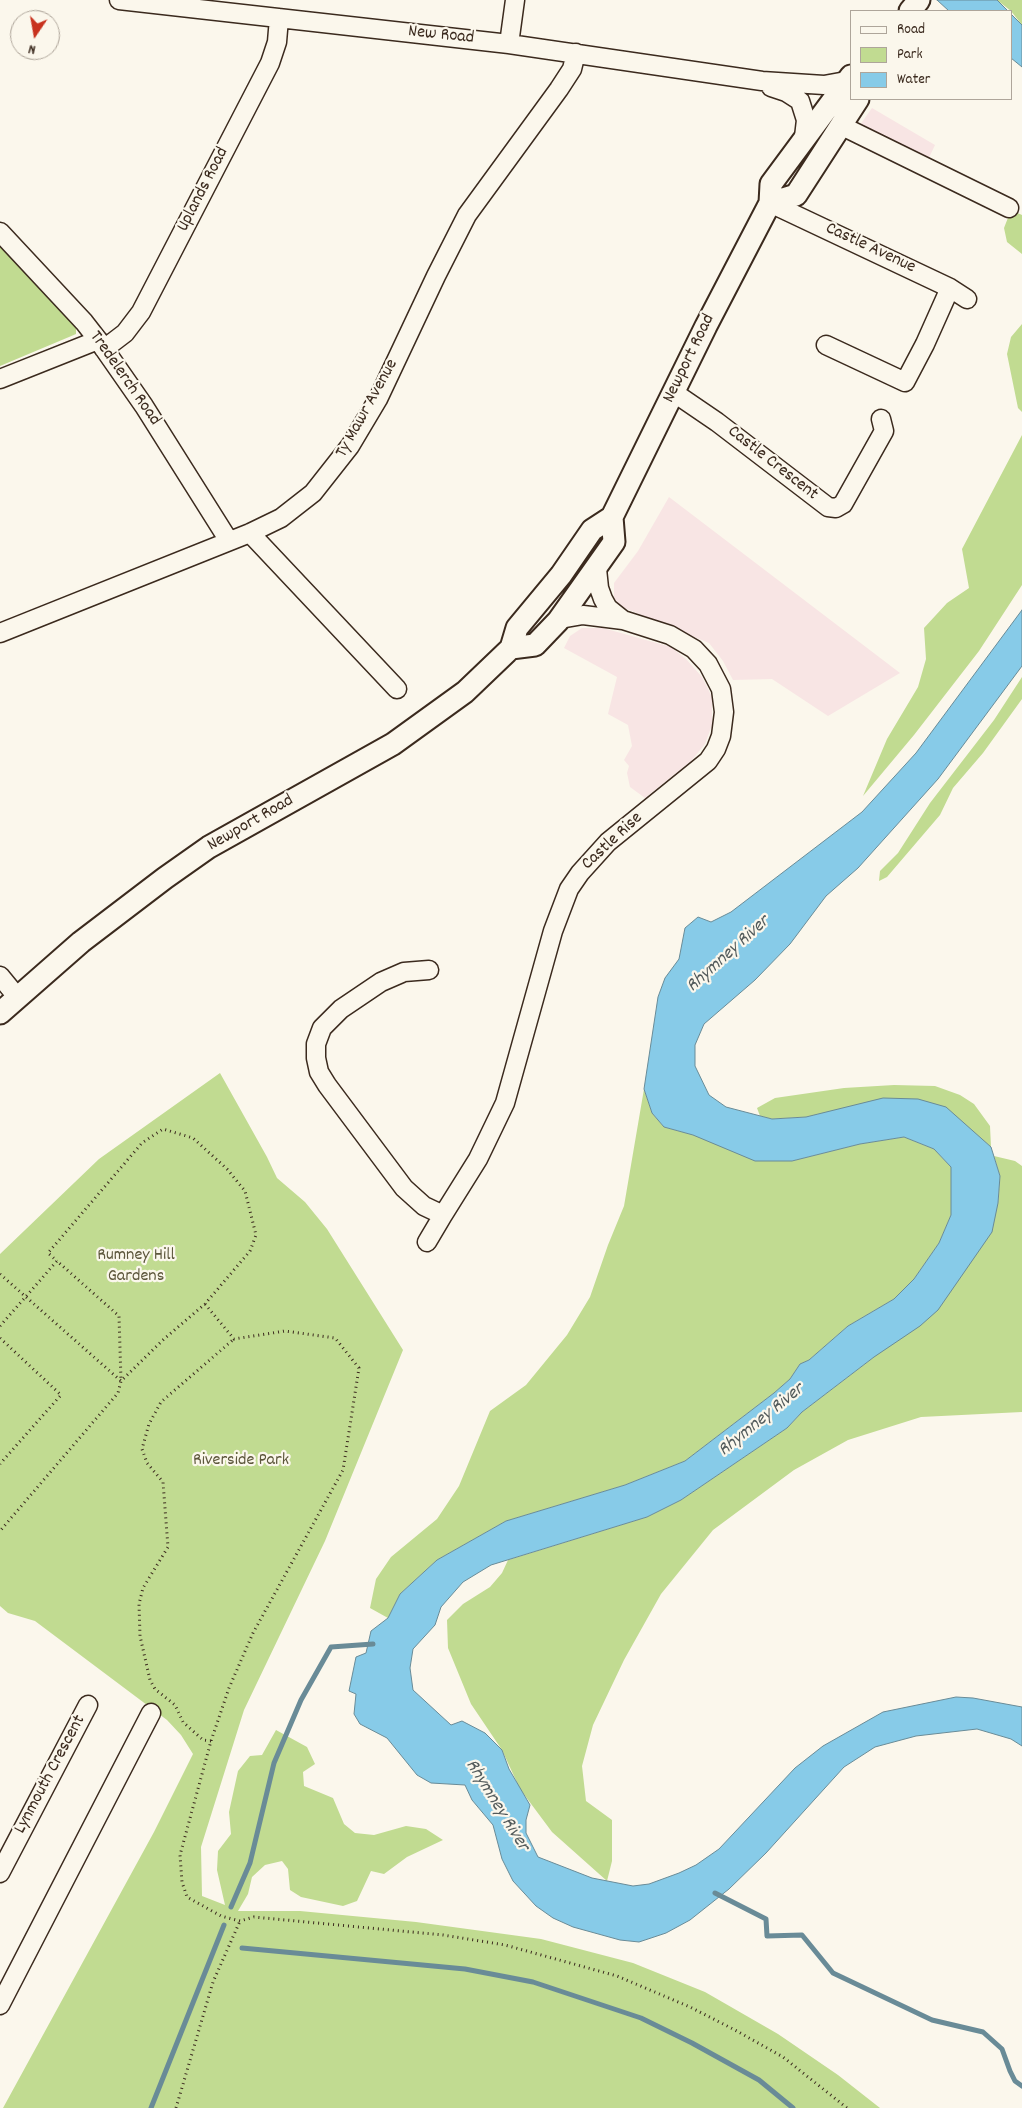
<!DOCTYPE html>
<style>
body{margin:0}
#map{position:relative;width:1022px;height:2108px;overflow:hidden;background:#fbf7ec;font-family:Dekko,sans-serif}
canvas{display:block}
.legend{position:absolute;left:850px;top:10px;width:162px;height:90px;box-sizing:border-box;background:#fbf7ec;border:1px solid #aea59a;margin:0;padding:6px 9px;list-style:none;font-size:15px;color:#3b2a1e}
.legend li{display:flex;align-items:center;gap:10px;height:25px}
.legend b{width:25px;border:1px solid #aea59a}
.north{position:absolute;left:10px;top:10px;width:50px;height:50px;box-sizing:border-box;background:#fbf7ec;border:1px solid #aea59a;border-radius:50%;rotate:192deg;font-size:14px;font-weight:700;line-height:20px;text-align:center;color:#3b2a1e}
.north::after{content:'';display:block;margin:auto;width:18px;height:22px;background:#c8321e;clip-path:polygon(50% 0,100% 100%,50% 72%,0 100%)}
</style>
<div id="map">
<canvas width="1022" height="2108"></canvas>
<ul class="legend">
<li><b style="height:6px;background:#fbf7ec"></b>Road</li>
<li><b style="height:14px;background:#c1db91"></b>Park</li>
<li><b style="height:14px;background:#87cbe8"></b>Water</li>
</ul>
<div class="north">N</div>
</div>
<script>
const context = document.querySelector('canvas').getContext('2d');
context.lineJoin = 'round';
function fill(path, color) { context.fillStyle = color; context.fill(path, 'evenodd'); }
const toPath = rows => new Path2D(rows.map(r => 'M' + r).join(''));
function trace(path, color, width, dash) { context.strokeStyle = color; context.lineWidth = width; context.lineCap = dash ? 'butt' : 'round'; context.setLineDash(dash || []); context.stroke(path); }
function drawText(font, color, halo, rows, align = 'center') {
  context.font = font + ' Dekko,sans-serif'; context.lineWidth = 4.5; context.setLineDash([]); context.textBaseline = 'middle'; context.strokeStyle = halo; context.fillStyle = color; for (const [text, x, y, turn = 0] of rows) {
    context.save(); context.translate(x, y); context.rotate((+turn || 0) * Math.PI / 180); context.textAlign = isNaN(turn) ? turn : align; if (halo) context.strokeText(text, 0, 0); context.fillText(text, 0, 0); context.restore();
  }
}
fill(toPath([
 [872,108,935,145,926,164,857,129],
 [669,497,900,673,828,716,772,679,733,680,723,661,709,643,622,607,614,598,614,583,638,551],
 [582,628,603,628,671,647,687,660,702,677,712,697,712,725,705,744,691,761,645,798,630,787,627,773,629,766,624,760,632,746,628,725,608,714,617,677,564,648,570,636]
]), '#f8e5e4');
fill(toPath([
 [997,0,1022,0,1022,25,1011,11],
 [1011,210,1022,215,1022,254,1007,242,1004,228],
 [0,243,76,325,76,334,69,337,0,366],
 [1022,324,1022,412,1018,408,1007,354,1011,337],
 [1022,435,1022,585,979,651,914,735,863,796,887,739,918,687,926,659,924,628,947,603,969,588,962,549],
 [1022,677,1022,699,983,753,953,788,940,815,887,877,879,881,880,871,898,853,930,803,994,720],
 [220,1073,267,1157,277,1178,305,1202,327,1229,403,1350,325,1541,244,1710,201,1847,202,1896,225,1905,217,1870,218,1851,231,1834,229,1812,238,1771,250,1756,262,1755,276,1730,307,1747,315,1764,303,1772,304,1786,333,1798,344,1824,355,1833,374,1835,406,1826,426,1829,443,1840,407,1857,384,1874,371,1871,357,1901,343,1906,301,1897,290,1890,288,1869,282,1861,265,1865,252,1877,248,1894,238,1911,300,1911,416,1922,541,1939,633,1963,705,1992,778,2034,838,2075,880,2108,3,2108,154,1832,193,1754,181,1735,167,1720,35,1621,8,1613,0,1606,0,1254,99,1159],
 [894,1085,935,1086,960,1095,974,1104,990,1126,991,1147,975,1134,835,1111,806,1117,772,1119,760,1116,757,1108,775,1098,844,1088],
 [644,1089,652,1113,664,1127,792,1161,860,1144,904,1137,934,1149,951,1167,951,1215,939,1243,914,1279,894,1299,848,1326,809,1360,800,1364,790,1379,774,1393,685,1461,625,1485,506,1521,437,1560,400,1594,388,1618,370,1608,376,1579,391,1557,437,1519,459,1486,490,1411,526,1385,567,1335,590,1297,608,1245,624,1206],
 [994,1156,1015,1161,1022,1166,1022,1412,921,1417,848,1440,794,1470,713,1530,661,1594,624,1660,593,1725,582,1766,586,1801,612,1820,612,1861,607,1881,552,1832,520,1789,502,1750,471,1704,448,1648,447,1620,463,1604,490,1587,502,1573,508,1560,647,1517,681,1500,787,1428,802,1412,874,1357,998,1203,1000,1176]
]), '#c1db91');
const water = toPath([
 [937,0,997,0,1008,11,949,11,937,0],
 [1011,14,1022,25,1022,67,1011,58,1011,14],
 [1022,610,1022,666,938,779,858,868,826,896,790,944,755,980,704,1024,695,1045,695,1066,709,1095,726,1107,772,1119,806,1117,883,1098,918,1099,946,1107,991,1147,1000,1176,998,1203,992,1232,938,1310,920,1326,874,1357,802,1412,787,1428,681,1500,647,1517,491,1565,463,1582,441,1607,435,1625,413,1649,410,1668,413,1690,451,1725,462,1721,485,1733,502,1750,509,1769,530,1805,526,1820,526,1833,538,1857,592,1878,633,1886,649,1884,679,1873,696,1865,719,1849,795,1768,823,1746,883,1712,956,1697,973,1698,1022,1707,1022,1746,1011,1739,977,1729,916,1736,875,1747,844,1767,766,1853,729,1889,690,1920,666,1933,639,1942,620,1940,573,1927,553,1918,536,1906,513,1881,502,1859,493,1825,472,1800,465,1785,431,1783,417,1775,387,1738,360,1724,354,1714,356,1694,349,1691,356,1657,366,1653,371,1631,388,1618,400,1594,437,1560,506,1521,625,1485,685,1461,774,1393,790,1379,800,1364,809,1360,848,1326,894,1299,914,1279,939,1243,951,1215,951,1167,934,1149,904,1137,860,1144,792,1161,755,1161,693,1135,664,1127,652,1113,644,1089,658,997,665,978,679,959,685,928,698,917,711,922,731,912,862,812,916,753,1022,610]
]);
fill(water, '#87cbe8');
trace(water, '#698b97', 1);
trace(toPath([
 [715,1893,766,1919,767,1936,802,1935,833,1973,932,2020,983,2032,1002,2049,1010,2071,1015,2081,1022,2086],
 [231,1907,250,1863,274,1763,301,1700,331,1647,373,1644],
 [242,1948,465,1969,533,1982,641,2018,692,2043,759,2080,793,2108],
 [151,2108,224,1925]
]), '#698b97', 5);
const minor = toPath([
 [119,0,509,44,762,81,824,85,846,81],
 [509,44,515,0],
 [771,87,786,92,800,101,806,120,804,137],
 [840,125,1009,208],
 [770,203,950,288,967,299],
 [0,232,84,322,98,340,144,406,229,541],
 [826,345,905,382,925,344,950,288],
 [104,349,125,333,141,312,270,63,277,42,279,18],
 [0,379,98,340],
 [673,392,717,422,828,507,836,508,843,504,884,431,881,419],
 [250,533,397,689],
 [597,569,599,588,603,599,608,608,623,620],
 [0,633,250,533,281,518,313,493,350,446,378,399,436,276,467,215,559,89,572,69,576,53],
 [429,970,404,972,381,982,341,1009,322,1028,316,1044,316,1058,319,1072,327,1085,404,1188,424,1206,443,1215,478,1159,505,1103,553,931,569,889,580,873,608,842,708,761,716,749,721,736,724,712,721,689,708,664,694,649,670,635,623,620,583,615,560,619],
 [0,976,18,998],
 [427,1242,443,1215],
 [0,1873,88,1705],
 [0,2005,151,1713]
]);
const major = toPath([
 [910,11,919,0],
 [770,203,796,195,858,99],
 [511,648,535,645,558,621,614,542,612,517],
 [0,1013,81,942,165,878,209,847,393,744,465,692,511,648,517,628,561,575,592,530,612,517,706,326,770,203,771,184,851,76]
]);
trace(minor, '#3b2a1e', 21);
trace(major, '#3b2a1e', 25);
trace(toPath([
 [0,1274,121,1381,164,1339,205,1304,250,1251,256,1235,245,1191,227,1169,193,1138,163,1129,142,1143,48,1253,57,1261],
 [205,1304,234,1339,285,1331,335,1338,359,1368,343,1470,253,1633,229,1688,211,1741,180,1855,182,1882,187,1897,221,1916,240,1921,254,1917,443,1935,505,1945,617,1976,690,2007,735,2030,783,2057,847,2108],
 [0,1326,57,1261,119,1316,121,1381,118,1393,0,1531],
 [0,1338,61,1395,0,1464],
 [211,1741,203,1740,183,1722,175,1705,155,1689,150,1680,140,1636,139,1604,143,1588,168,1547,163,1482,147,1463,142,1449,149,1424,161,1402,234,1339],
 [176,2108,213,1982,240,1921]
]), '#3b2a1e', 3, [1, 4]);
trace(minor, '#fbf7ec', 18);
trace(major, '#fbf7ec', 21);
drawText('18px', '#3b2a1e', '#fbf7ec', [
 ["New Road",441,36,6],
 ["Uplands Road",204,190,-63],
 ["Castle Avenue",870,249,25],
 ["Newport Road",690,359,-64],
 ["Tredelerch Road",124,379,55],
 ["Ty Mawr Avenue",368,409,-61],
 ["Castle Crescent",772,464,38],
 ["Newport Road",251,824,-30],
 ["Castle Rise",613,842,-43],
 ["Lynmouth Crescent",51,1775,-62]
]);
drawText('18px', '#5c563b', '#fbf7ec', [
 ["Rumney Hill",136,1257],
 ["Gardens",136,1278],
 ["Riverside Park",241,1462]
]);
drawText('italic 19px', '#525a5b', '#fbf7ec', [
 ["Rhymney River",729,955,-42],
 ["Rhymney River",762,1421,-39],
 ["Rhymney River",496,1806,58]
]);
</script>
